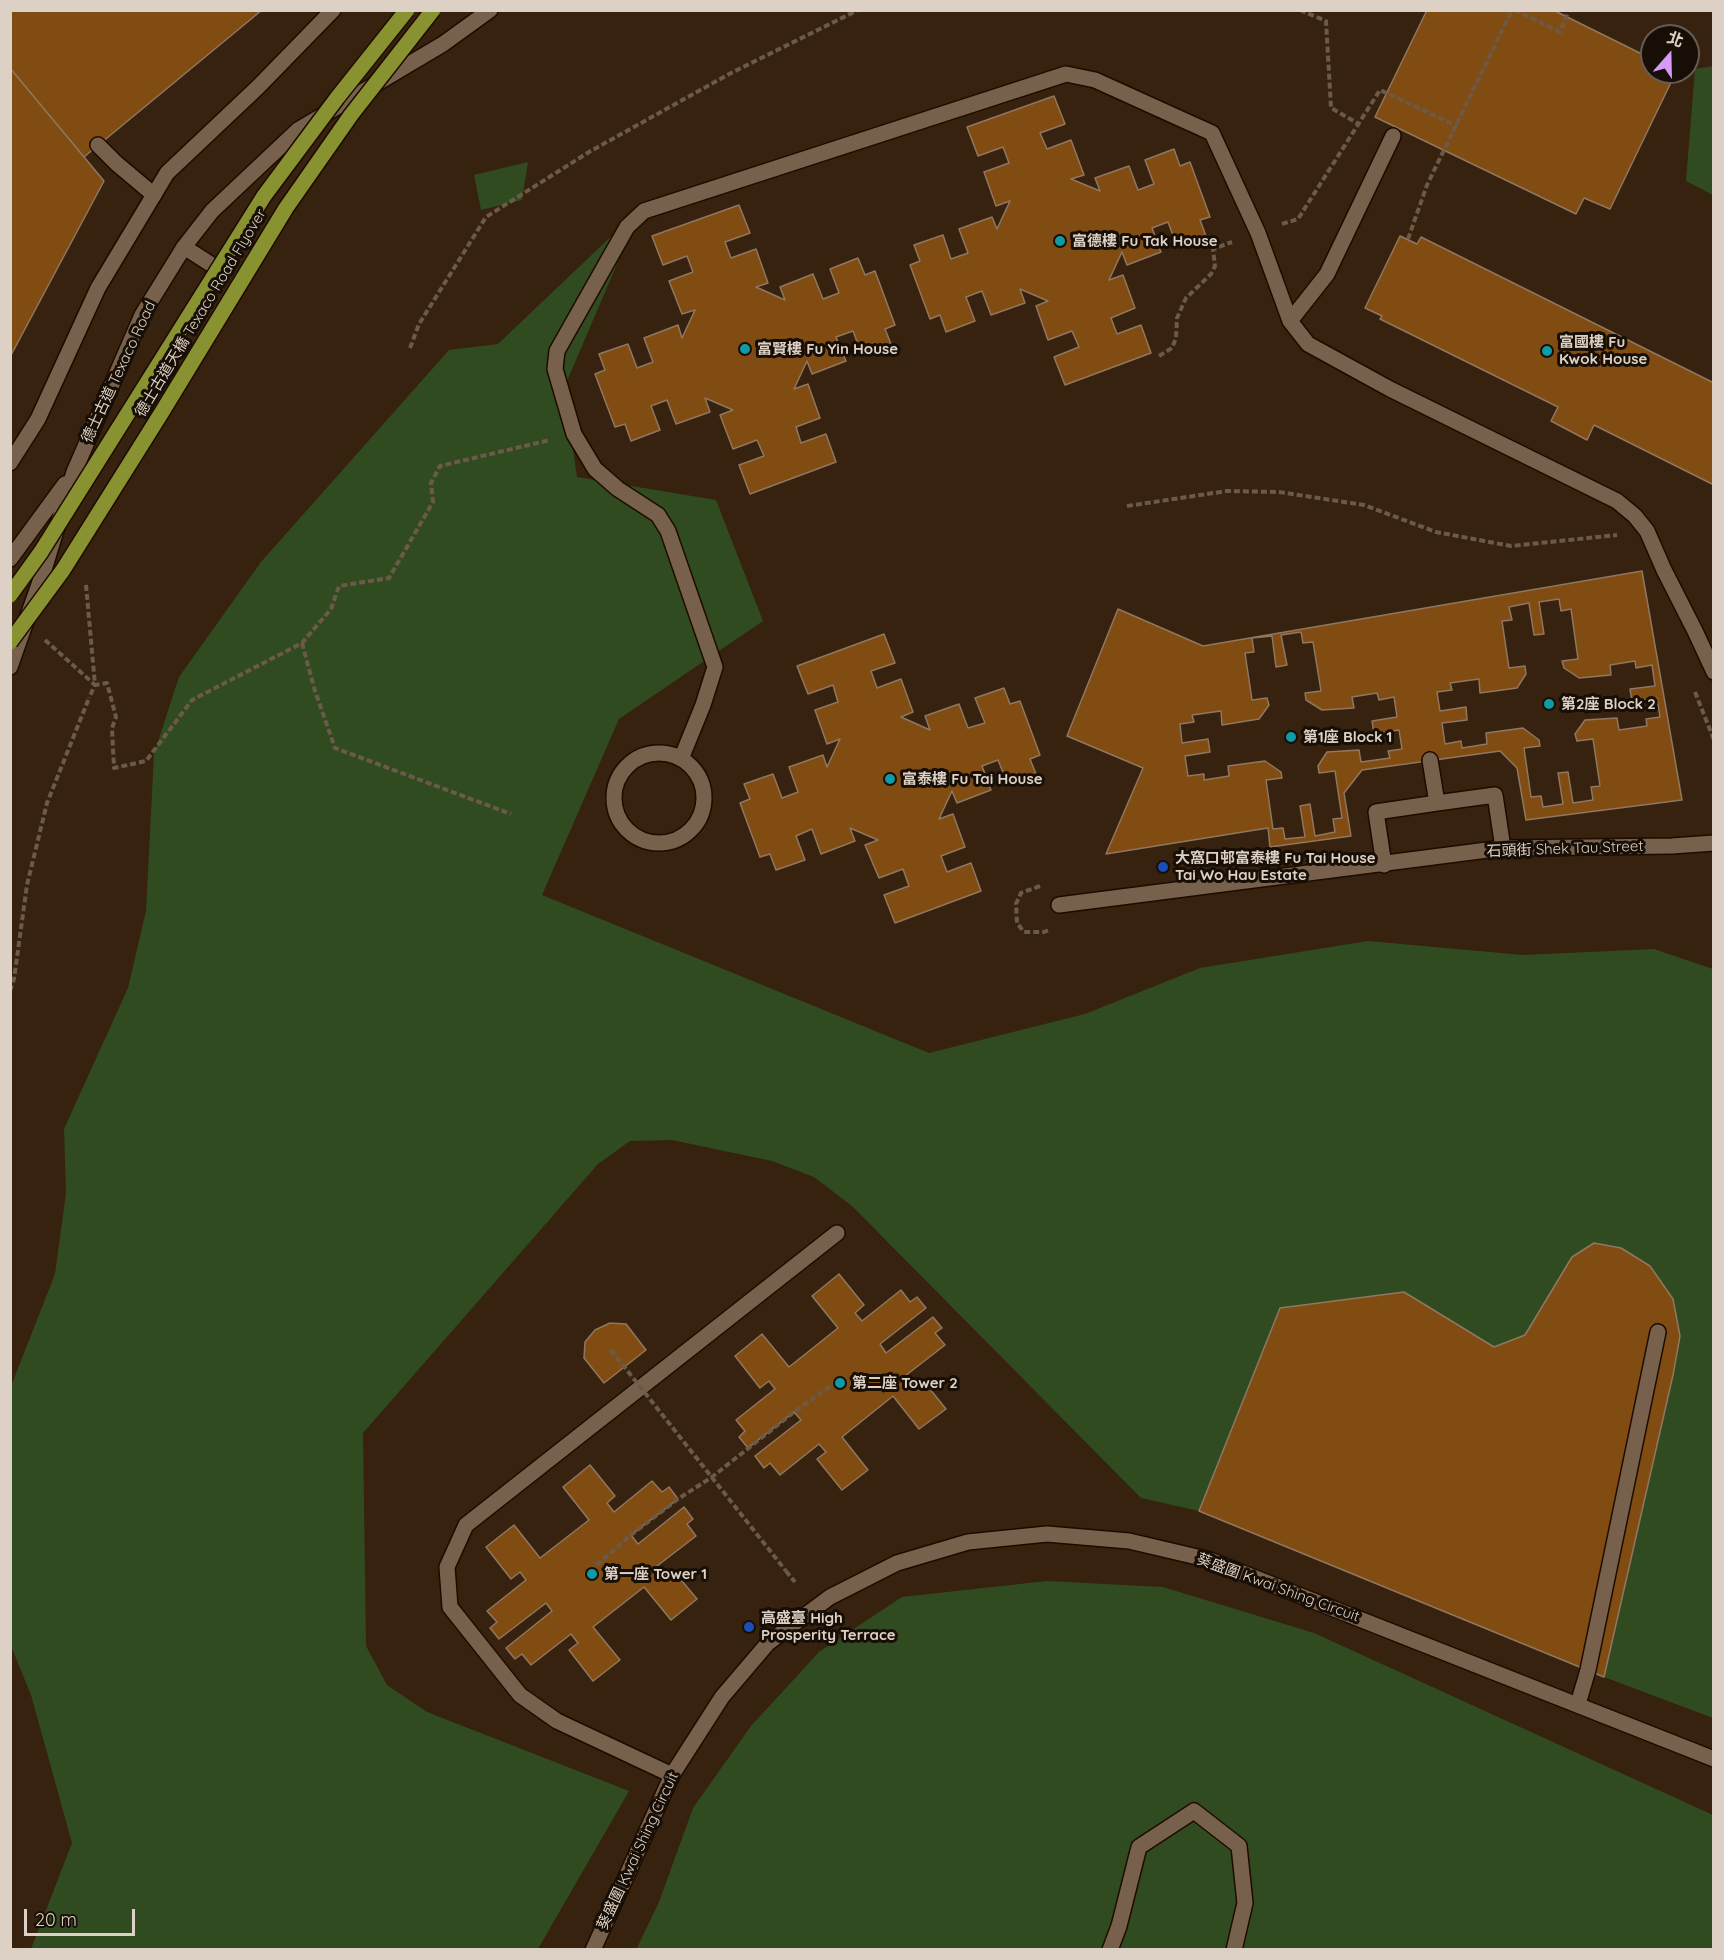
<!DOCTYPE html>
<meta charset="utf-8">
<style>
body{margin:0}
#map{position:relative;width:1724px;height:1960px;overflow:hidden;background:#36220e;font-family:Quicksand,"Noto Sans TC",sans-serif}
canvas{display:block}
.frame{position:absolute;inset:0;border:12px solid #ddd0c4;pointer-events:none}
.north{position:absolute;left:1640px;top:24px;width:60px;height:60px;box-sizing:border-box;background:#170e06;border:2px solid #665c52;border-radius:50%;rotate:20deg;font-size:16px;font-weight:700;line-height:24px;text-align:center;color:#ddd0c4}
.north::after{content:'';display:block;margin:auto;width:21px;height:27px;background:#d69bf9;clip-path:polygon(50% 0,100% 100%,50% 72%,0 100%)}
.scale{position:absolute;left:24px;top:1909px;width:111px;height:27px;box-sizing:border-box;border:3px solid #ddd0c4;border-top:0;padding-left:8px;font-size:18px;line-height:21px;white-space:nowrap;color:#ddd0c4;-webkit-text-stroke:4px #170e06;paint-order:stroke}
</style>
<div id="map">
<canvas width="1724" height="1960"></canvas>
<div class="frame"></div>
<div class="north">北</div>
<div class="scale">20 m</div>
</div>
<script>
const context = document.querySelector('canvas').getContext('2d');
context.lineJoin = 'round';
function fill(path, color) { context.fillStyle = color; context.fill(path, 'evenodd'); }
const toPath = rows => new Path2D(rows.map(r => 'M' + r).join(''));
function trace(path, color, width, dash) { context.strokeStyle = color; context.lineWidth = width; context.lineCap = dash ? 'butt' : 'round'; context.setLineDash(dash || []); context.stroke(path); }
function drawText(font, color, halo, rows, align = 'center') {
  context.font = font + ' Quicksand,"Noto Sans TC",sans-serif'; context.lineWidth = 6; context.setLineDash([]); context.textBaseline = 'middle'; context.strokeStyle = halo; context.fillStyle = color; for (const [text, x, y, turn = 0] of rows) {
    context.save(); context.translate(x, y); context.rotate((+turn || 0) * Math.PI / 180); context.textAlign = isNaN(turn) ? turn : align; if (halo) context.strokeText(text, 0, 0); context.fillText(text, 0, 0); context.restore();
  }
}
fill(toPath([
 [1713,66,1714,66,1713,195,1686,181,1695,69],
 [528,162,522,200,481,210,474,175],
 [641,208,564,388,577,477,716,500,763,621,619,719,542,895,929,1053,1085,1014,1200,968,1368,941,1523,955,1654,949,1713,969,1713,1718,1604,1677,1673,1375,1680,1336,1673,1299,1651,1266,1621,1248,1594,1243,1572,1257,1525,1335,1494,1347,1280,1308,1199,1511,1141,1498,852,1206,814,1177,772,1161,672,1140,630,1141,598,1164,363,1433,366,1646,387,1685,427,1712,629,1791,538,1949,31,1949,72,1843,31,1695,11,1646,11,1386,55,1274,66,1193,64,1129,128,988,146,911,154,754,179,677,261,562,449,350,498,344],
 [1047,1581,1163,1587,1314,1633,1713,1815,1713,1949,636,1950,659,1902,693,1808,751,1726,819,1652,902,1597]
]), '#314b21');
const building = toPath([
 [10,10,262,10,84,157,10,68,10,10],
 [1427,10,1553,10,1652,59,1652,72,1676,72,1610,209,1584,198,1576,214,1375,117,1427,10],
 [10,68,104,181,10,357,10,68],
 [1054,96,1065,124,1040,133,1047,149,1071,140,1084,175,1071,179,1100,191,1095,178,1129,166,1138,190,1154,184,1145,160,1174,149,1180,166,1190,162,1210,217,1200,220,1206,236,1177,246,1168,222,1152,228,1161,252,1127,265,1122,252,1109,280,1123,275,1135,308,1111,318,1117,334,1141,325,1151,353,1065,385,1054,357,1079,347,1072,331,1048,340,1036,306,1048,301,1020,289,1025,303,991,315,982,291,966,297,975,321,946,332,940,315,930,319,910,265,920,261,914,245,943,235,951,259,968,253,959,229,992,217,997,229,1010,201,996,206,984,172,1009,163,1003,147,978,156,967,127,1054,96],
 [739,205,750,233,725,242,731,258,756,249,768,283,756,287,785,300,780,287,813,274,823,299,839,293,830,269,858,258,865,275,875,271,895,325,885,329,891,344,862,355,853,331,836,337,846,361,812,374,807,361,794,389,808,384,820,418,796,427,801,443,826,434,836,462,750,494,739,465,764,456,757,440,733,449,720,415,733,410,705,398,710,412,676,424,667,400,651,406,660,430,631,441,625,424,615,427,595,374,605,370,599,354,628,344,637,368,653,362,644,338,678,325,682,338,695,310,682,314,669,281,693,272,687,256,663,265,652,236,739,205],
 [1400,236,1417,244,1421,237,1714,383,1714,485,1594,425,1587,440,1551,421,1558,407,1380,319,1382,316,1365,308,1400,236],
 [1642,571,1682,800,1526,820,1517,768,1500,751,1362,770,1344,793,1351,836,1270,847,1268,828,1106,854,1143,768,1067,736,1118,609,1203,646,1642,571],
 [1559,599,1561,611,1571,609,1578,659,1562,661,1564,668,1579,678,1611,675,1610,665,1635,661,1636,668,1652,665,1655,686,1630,689,1632,701,1657,698,1660,717,1646,719,1647,726,1619,730,1617,718,1585,720,1575,734,1577,741,1593,739,1600,786,1591,787,1593,800,1573,803,1568,772,1558,773,1563,804,1543,807,1541,796,1531,797,1524,748,1540,746,1539,740,1523,728,1486,733,1487,744,1462,748,1461,741,1445,744,1442,723,1467,720,1466,707,1440,711,1437,692,1452,690,1450,683,1479,679,1480,693,1517,688,1526,674,1525,666,1509,668,1502,621,1512,620,1509,607,1529,603,1534,635,1544,634,1539,602,1559,599],
 [1301,632,1303,643,1313,642,1321,691,1305,693,1306,700,1322,710,1354,708,1352,697,1377,693,1379,700,1394,697,1397,717,1372,721,1374,734,1399,730,1402,749,1388,751,1390,758,1361,762,1359,750,1327,752,1318,766,1319,773,1335,771,1342,818,1333,819,1335,832,1315,836,1310,804,1300,806,1305,837,1285,839,1283,828,1273,829,1266,780,1282,778,1281,772,1265,761,1228,766,1229,776,1204,780,1204,774,1188,776,1185,756,1210,752,1208,739,1182,743,1180,724,1194,722,1192,715,1221,711,1222,725,1259,719,1269,705,1267,698,1252,700,1245,653,1254,652,1252,638,1272,636,1276,667,1287,665,1281,635,1301,632],
 [884,634,895,663,871,671,877,688,901,679,913,712,901,717,930,730,925,716,959,704,968,728,985,723,975,698,1004,688,1010,704,1020,701,1040,755,1030,759,1036,774,1008,785,998,760,982,766,991,790,957,803,952,791,939,819,953,814,965,847,941,856,947,872,971,863,981,891,895,923,884,895,909,886,903,869,879,878,865,845,878,840,850,828,855,841,821,854,812,829,796,836,805,860,776,870,770,854,760,857,740,803,750,799,744,784,773,774,782,798,798,792,789,767,823,755,827,767,840,739,827,744,815,710,838,702,833,685,808,694,797,666,884,634],
 [1594,1243,1621,1248,1650,1266,1673,1299,1680,1336,1673,1375,1604,1677,1199,1511,1280,1308,1404,1292,1494,1347,1525,1335,1572,1257,1594,1243],
 [839,1274,864,1305,855,1313,862,1321,901,1290,910,1302,917,1297,926,1308,880,1344,886,1353,933,1317,942,1328,935,1333,945,1345,905,1376,912,1384,921,1378,946,1409,919,1429,893,1396,842,1437,868,1470,842,1490,817,1459,826,1452,819,1444,780,1475,770,1463,764,1468,755,1456,801,1420,794,1412,748,1448,739,1437,745,1431,736,1420,775,1389,769,1381,760,1388,735,1356,762,1334,789,1367,838,1328,812,1296,839,1274],
 [610,1323,626,1324,646,1350,604,1383,584,1358,585,1342,595,1330,610,1323],
 [590,1465,615,1496,607,1503,614,1512,652,1481,662,1492,669,1487,678,1499,631,1535,638,1544,684,1507,693,1519,687,1524,696,1536,657,1566,664,1576,672,1569,697,1599,671,1620,644,1587,593,1627,620,1660,593,1681,569,1650,578,1643,571,1634,531,1665,522,1654,515,1659,506,1648,552,1611,546,1603,499,1639,490,1628,497,1622,487,1611,526,1580,520,1572,511,1579,486,1547,514,1525,540,1558,589,1520,563,1487,590,1465]
]);
fill(building, '#814c11');
trace(building, '#907761', 1.5);
const service = toPath([
 [98,145,116,163,154,195],
 [184,247,212,265],
 [1290,321,1327,274,1393,136],
 '614 798a45 45 0 1 1 90 0a45 45 0 1 1-90 0Z',
 [681,759,703,705,715,667,668,531,658,515,618,489,595,469,574,434,555,369,557,351,627,227,644,211,1066,74,1095,80,1212,133,1258,233,1290,321,1308,344,1390,389,1617,501,1635,516,1647,531,1664,570,1695,631,1714,672],
 [1430,760,1437,803],
 [1384,865,1376,812,1437,803,1495,795,1503,848],
 [1578,1704,1588,1670,1658,1332],
 [672,1775,557,1721,520,1695,450,1607,447,1567,466,1525,837,1233],
 [1110,1950,1119,1926,1139,1847,1194,1811,1239,1846,1245,1903,1234,1950]
]);
const minor = toPath([
 [1059,905,1503,848,1672,846,1714,843]
]);
const tertiary = toPath([
 [593,1950,672,1775,722,1697,768,1643,830,1597,897,1563,968,1542,1047,1534,1129,1541,1210,1560,1714,1759]
]);
const secondary = toPath([
 [10,463,38,419,98,288,167,173,258,87,333,10],
 [10,559,65,484],
 [10,667,43,573,74,472,142,315,184,247,212,211,298,130,443,44,490,10]
]);
trace(service, '#1d0b00', 18);
trace(minor, '#1d0b00', 18);
trace(tertiary, '#1d0b00', 18);
trace(secondary, '#1d0b00', 18);
trace(toPath([
 [1300,10,1326,21,1331,108,1359,124],
 [1515,10,1560,32,1569,10],
 [1282,224,1298,219,1380,90,1457,126],
 [1408,239,1427,185,1512,10],
 [410,348,419,324,486,217,589,152,731,73,858,10],
 [1159,356,1172,348,1176,338,1177,318,1186,298,1211,274,1215,266,1213,249,1232,242],
 [1127,506,1227,491,1279,492,1364,505,1436,532,1511,546,1617,535],
 [86,585,95,685,107,683,116,717,112,728,114,768,146,761,192,700,302,643,331,609,339,586,389,578,433,502,431,483,440,466,550,440],
 [302,643,315,691,335,748,511,814],
 [1695,692,1714,740],
 [1040,886,1021,893,1016,904,1017,923,1024,932,1044,932,1049,930],
 [10,991,14,979,27,885,47,803,89,698],
 [590,1571,631,1535,678,1499,712,1477,794,1412,836,1382],
 [786,1571,795,1582]
]), '#6c5a49', 4, [6, 3]);
trace(service, '#78614c', 15);
trace(minor, '#78614c', 15);
trace(tertiary, '#78614c', 15);
trace(secondary, '#78614c', 15);
const primaryBridge = toPath([
 [10,595,41,552,264,196,337,98,407,10],
 [10,642,63,570,162,412,286,208,351,115,433,10]
]);
trace(primaryBridge, '#1d0b00', 18, []);
trace(toPath([
 [45,640,95,685,89,698],
 [611,1350,786,1571]
]), '#6c5a49', 4, [6, 3]);
trace(primaryBridge, '#889231', 15);
for (const [x, y, r, color] of [
 [1060,241,6,"#0f9aa8"],
 [745,349,6,"#0f9aa8"],
 [1547,351,6,"#0f9aa8"],
 [1549,704,6,"#0f9aa8"],
 [1291,737,6,"#0f9aa8"],
 [890,779,6,"#0f9aa8"],
 [1163,867,6,"#1a4fb4"],
 [840,1383,6,"#0f9aa8"],
 [592,1574,6,"#0f9aa8"],
 [749,1627,6,"#1a4fb4"]
]) { const dot = new Path2D(); dot.arc(x, y, r, 0, 2 * Math.PI); context.fillStyle = color; context.fill(dot); trace(dot, '#170e06', 2); }
drawText('bold 15px', '#ddd0c4', '#170e06', [
 ["富德樓 Fu Tak House",1072,241],
 ["富國樓 Fu",1559,342],
 ["Kwok House",1559,359],
 ["富賢樓 Fu Yin House",757,349],
 ["第2座 Block 2",1561,704],
 ["第1座 Block 1",1303,737],
 ["富泰樓 Fu Tai House",902,779],
 ["大窩口邨富泰樓 Fu Tai House",1175,858],
 ["Tai Wo Hau Estate",1175,875],
 ["第二座 Tower 2",852,1383],
 ["第一座 Tower 1",604,1574],
 ["高盛臺 High",761,1618],
 ["Prosperity Terrace",761,1635]
], 'left');
drawText('15px', '#ddd0c4', '#170e06', [
 ["德士古道天橋 Texaco Road Flyover",201,313,-59],
 ["德士古道 Texaco Road",119,372,-65],
 ["石頭街 Shek Tau Street",1565,849,-2],
 ["葵盛圍 Kwai Shing Circuit",1278,1588,20],
 ["葵盛圍 Kwai Shing Circuit",638,1851,-65]
]);
</script>
